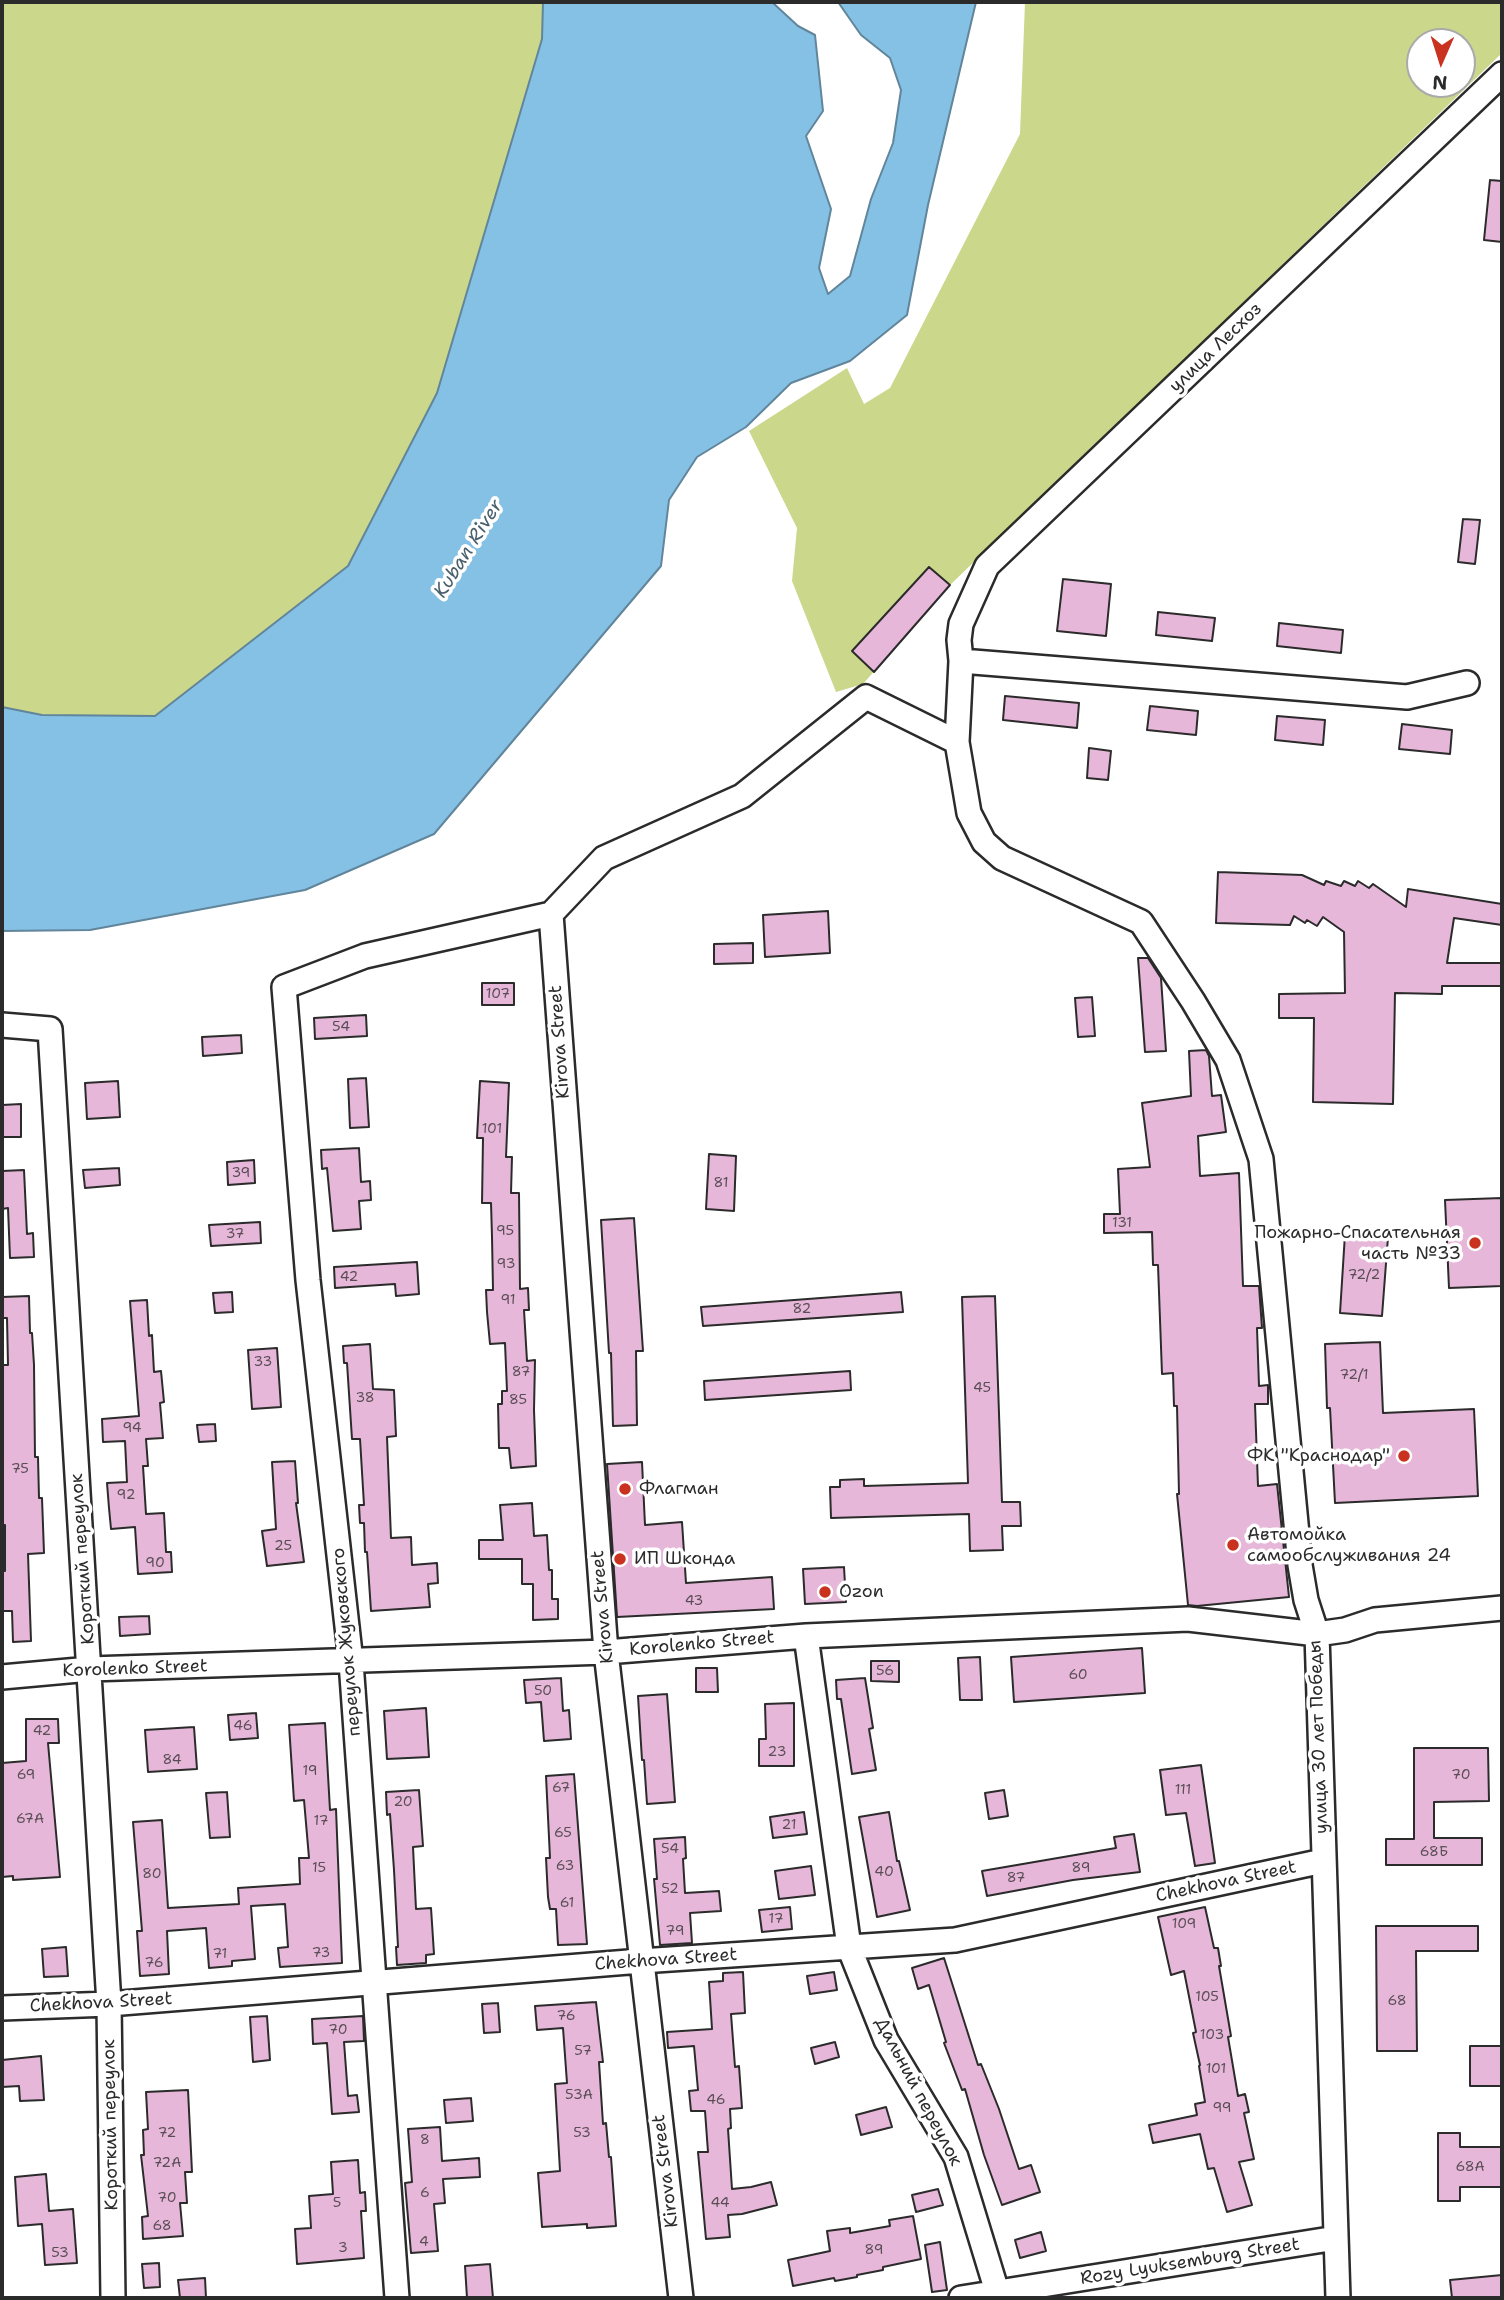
<!DOCTYPE html>
<meta charset="utf-8">
<style>
body{margin:0}
#map{position:relative;width:1504px;height:2300px;overflow:hidden;background:#fff;font-family:"Shantell Sans",sans-serif}
canvas{display:block}
.frame{position:absolute;inset:0;border:4px solid #2b2b2b;pointer-events:none}
.north{position:absolute;left:1406px;top:28px;width:70px;height:70px;box-sizing:border-box;background:#fff;border:2px solid #aaa;border-radius:50%;rotate:183deg;font-size:19px;font-weight:700;line-height:28px;text-align:center;color:#2b2b2b}
.north::after{content:'';display:block;margin:auto;width:24px;height:32px;background:#c8321e;clip-path:polygon(50% 0,100% 100%,50% 72%,0 100%)}
</style>
<div id="map">
<canvas width="1504" height="2300"></canvas>
<div class="frame"></div>
<div class="north">N</div>
</div>
<script>
const context = document.querySelector('canvas').getContext('2d');
context.lineJoin = 'round';
function fill(path, color) { context.fillStyle = color; context.fill(path, 'evenodd'); }
const toPath = rows => new Path2D(rows.map(r => 'M' + r).join(''));
function trace(path, color, width, dash) { context.strokeStyle = color; context.lineWidth = width; context.lineCap = dash ? 'butt' : 'round'; context.setLineDash(dash || []); context.stroke(path); }
function drawText(font, color, halo, rows, align = 'center') {
  context.font = font + ' "Shantell Sans",sans-serif'; context.lineWidth = 7; context.setLineDash([]); context.textBaseline = 'middle'; context.strokeStyle = halo; context.fillStyle = color; for (const [text, x, y, turn = 0] of rows) {
    context.save(); context.translate(x, y); context.rotate((+turn || 0) * Math.PI / 180); context.textAlign = isNaN(turn) ? turn : align; if (halo) context.strokeText(text, 0, 0); context.fillText(text, 0, 0); context.restore();
  }
}
fill(toPath([
 [2,2,543,2,542,39,437,393,348,566,155,716,42,715,2,707],
 [1025,2,1502,2,1502,53,950,585,863,684,836,692,792,581,797,528,749,431,847,368,864,404,890,388,1020,134],
 [1420,42,1462,42,1462,84,1420,84]
]), '#cbd78b');
const water = toPath([
 [543,2,772,2,798,26,815,35,823,111,806,136,831,209,819,268,828,294,850,276,871,199,893,143,901,90,890,58,861,35,838,2,976,2,928,205,907,315,850,361,791,383,746,427,697,457,669,500,661,566,434,834,305,890,90,930,2,931,2,707,42,715,155,716,348,566,437,393,542,39,543,2]
]);
fill(water, '#85c1e4');
trace(water, '#61859a', 2);
const building = toPath([
 [1490,180,1502,181,1502,242,1484,240,1490,180],
 [1463,519,1480,520,1475,564,1458,562,1463,519],
 [929,567,950,585,874,672,852,651,929,567],
 [1063,579,1111,584,1106,636,1057,631,1063,579],
 [1158,612,1215,618,1212,641,1156,635,1158,612],
 [1279,623,1343,630,1341,653,1277,646,1279,623],
 [1005,696,1079,703,1077,728,1003,720,1005,696],
 [1150,706,1198,711,1196,735,1147,730,1150,706],
 [1277,716,1325,720,1323,745,1275,740,1277,716],
 [1402,724,1452,730,1450,754,1399,749,1402,724],
 [1089,748,1111,751,1108,780,1087,778,1089,748],
 [1218,872,1302,875,1324,885,1326,881,1341,886,1344,881,1355,886,1358,881,1369,888,1373,884,1406,907,1408,889,1502,904,1502,925,1454,918,1447,963,1502,963,1502,986,1442,986,1442,994,1395,993,1393,1104,1313,1102,1314,1018,1279,1018,1279,994,1345,993,1344,932,1323,917,1317,926,1307,920,1305,923,1294,916,1290,925,1216,923,1218,872],
 [828,911,830,953,765,957,763,915,828,911],
 [753,943,753,963,714,964,714,944,753,943],
 [1138,958,1148,958,1161,978,1166,1051,1145,1052,1138,958],
 [482,983,514,983,514,1005,482,1005,482,983],
 [1092,997,1095,1036,1078,1037,1075,998,1092,997],
 [366,1015,367,1036,315,1039,314,1018,366,1015],
 [241,1035,242,1053,203,1056,202,1037,241,1035],
 [1206,1050,1209,1056,1212,1096,1221,1095,1226,1132,1198,1136,1200,1176,1239,1173,1243,1286,1259,1286,1262,1328,1257,1328,1259,1386,1268,1385,1268,1404,1255,1404,1258,1486,1277,1484,1289,1597,1197,1606,1188,1605,1177,1494,1179,1494,1177,1406,1174,1406,1173,1373,1162,1374,1158,1265,1153,1265,1152,1232,1104,1233,1104,1214,1120,1214,1118,1169,1150,1167,1142,1103,1191,1096,1189,1051,1206,1050],
 [366,1078,369,1127,350,1128,348,1079,366,1078],
 [118,1081,120,1117,87,1119,85,1083,118,1081],
 [480,1081,509,1083,506,1157,512,1157,511,1193,519,1193,520,1289,528,1288,529,1310,524,1310,527,1361,535,1360,534,1410,536,1466,511,1468,509,1448,499,1448,498,1404,502,1404,502,1391,507,1391,505,1343,490,1344,487,1312,486,1290,493,1290,492,1237,491,1203,482,1203,483,1138,477,1138,480,1081],
 [21,1104,21,1137,2,1137,2,1105,21,1104],
 [359,1148,361,1182,370,1181,371,1200,359,1201,361,1229,333,1231,327,1168,322,1169,321,1150,359,1148],
 [709,1154,736,1156,734,1211,706,1209,709,1154],
 [254,1160,255,1183,228,1185,227,1162,254,1160],
 [119,1168,120,1185,85,1188,83,1170,119,1168],
 [24,1170,27,1234,33,1233,34,1257,10,1258,8,1208,2,1209,2,1171,24,1170],
 [1502,1198,1502,1286,1449,1288,1445,1200,1502,1198],
 [634,1218,643,1351,636,1351,637,1425,613,1426,611,1353,609,1353,601,1220,634,1218],
 [260,1222,261,1243,211,1246,209,1225,260,1222],
 [1345,1234,1388,1237,1382,1316,1340,1313,1345,1234],
 [417,1262,419,1294,396,1296,395,1284,335,1288,334,1267,417,1262],
 [232,1292,233,1312,215,1313,213,1293,232,1292],
 [901,1292,903,1312,703,1326,701,1307,901,1292],
 [29,1296,30,1333,32,1333,34,1365,35,1457,38,1457,39,1498,42,1498,44,1553,28,1554,31,1641,13,1642,12,1611,2,1611,2,1571,5,1571,5,1525,2,1525,2,1365,8,1365,7,1318,2,1318,2,1297,29,1296],
 [995,1296,1002,1502,1020,1502,1021,1526,1002,1526,1003,1550,970,1551,969,1514,831,1518,830,1487,840,1487,840,1480,864,1479,864,1486,968,1483,962,1297,995,1296],
 [147,1300,149,1336,152,1335,154,1372,161,1371,164,1402,160,1403,163,1438,146,1439,148,1466,143,1466,146,1514,164,1513,166,1552,171,1552,172,1572,138,1574,135,1527,111,1529,109,1508,107,1483,127,1482,125,1441,103,1442,102,1419,139,1416,130,1301,147,1300],
 [1380,1342,1383,1413,1474,1409,1478,1496,1335,1503,1330,1408,1327,1408,1325,1344,1380,1342],
 [370,1344,373,1389,394,1390,396,1436,387,1437,391,1538,411,1537,412,1565,437,1563,438,1583,428,1584,430,1607,371,1611,367,1552,365,1552,364,1523,360,1523,359,1505,364,1505,360,1439,352,1439,347,1363,344,1363,343,1346,370,1344],
 [277,1348,281,1407,252,1409,248,1350,277,1348],
 [850,1371,851,1390,705,1400,704,1381,850,1371],
 [215,1424,216,1441,199,1442,197,1425,215,1424],
 [295,1461,298,1503,296,1503,304,1562,267,1566,262,1531,276,1529,272,1462,295,1461],
 [642,1462,645,1525,682,1522,686,1583,772,1577,774,1609,617,1617,607,1464,642,1462],
 [532,1503,534,1536,547,1535,549,1570,552,1570,552,1599,558,1599,558,1619,533,1620,533,1584,522,1584,522,1559,479,1559,479,1540,503,1540,500,1505,532,1503],
 [844,1567,846,1602,805,1604,803,1569,844,1567],
 [149,1616,150,1634,120,1636,119,1617,149,1616],
 [1142,1648,1145,1693,1014,1702,1011,1657,1142,1648],
 [980,1657,982,1700,960,1700,958,1658,980,1657],
 [871,1661,899,1661,899,1682,871,1681,871,1661],
 [696,1668,717,1668,718,1692,696,1692,696,1668],
 [561,1678,563,1711,569,1710,571,1739,544,1741,541,1702,526,1703,524,1680,561,1678],
 [865,1678,873,1728,869,1729,876,1770,852,1774,841,1699,837,1699,836,1680,865,1678],
 [667,1694,675,1802,647,1804,644,1760,642,1760,638,1696,667,1694],
 [794,1703,794,1766,759,1766,759,1739,766,1739,765,1704,794,1703],
 [426,1708,429,1757,387,1759,384,1711,426,1708],
 [256,1713,258,1738,230,1740,228,1715,256,1713],
 [26,1719,58,1719,59,1743,48,1743,60,1877,13,1880,13,1876,2,1877,2,1763,26,1761,26,1719],
 [325,1723,330,1810,336,1809,342,1963,280,1967,278,1948,288,1947,285,1904,251,1906,255,1959,232,1961,232,1966,209,1968,206,1928,167,1931,169,1974,140,1976,137,1931,142,1931,133,1822,162,1820,168,1908,239,1904,238,1888,300,1884,299,1858,309,1858,304,1800,294,1801,289,1725,325,1723],
 [194,1727,197,1769,148,1772,145,1730,194,1727],
 [1414,1748,1488,1748,1489,1801,1434,1802,1434,1838,1482,1838,1482,1865,1386,1865,1386,1839,1414,1839,1414,1748],
 [1201,1765,1215,1863,1195,1866,1186,1813,1166,1815,1160,1770,1201,1765],
 [574,1774,587,1944,558,1945,556,1909,550,1909,548,1897,546,1858,550,1858,546,1776,574,1774],
 [419,1790,423,1846,413,1847,416,1909,431,1908,434,1954,426,1955,426,1963,397,1965,396,1947,398,1947,394,1870,390,1814,387,1815,386,1792,419,1790],
 [1004,1790,1008,1816,989,1819,985,1793,1004,1790],
 [227,1792,230,1837,210,1838,206,1793,227,1792],
 [804,1812,807,1834,773,1838,770,1817,804,1812],
 [889,1812,897,1861,899,1861,910,1910,877,1917,859,1817,889,1812],
 [1134,1834,1140,1872,1073,1880,987,1896,982,1871,1116,1848,1114,1837,1134,1834],
 [685,1837,686,1858,683,1859,685,1893,719,1891,721,1911,690,1913,692,1943,660,1945,654,1879,657,1879,654,1839,685,1837],
 [811,1866,815,1895,779,1899,775,1871,811,1866],
 [790,1907,792,1929,762,1932,759,1910,790,1907],
 [1205,1907,1214,1948,1218,1948,1221,1966,1219,1966,1231,2036,1228,2037,1238,2096,1245,2094,1249,2112,1244,2113,1254,2159,1239,2162,1252,2205,1227,2212,1214,2168,1208,2169,1200,2134,1153,2143,1149,2125,1197,2115,1195,2104,1205,2102,1199,2066,1200,2065,1193,2033,1196,2032,1184,1971,1171,1975,1158,1917,1205,1907],
 [1376,1926,1478,1926,1478,1951,1416,1951,1417,2051,1377,2051,1376,1926],
 [66,1947,68,1976,44,1977,42,1949,66,1947],
 [944,1958,978,2065,981,2064,999,2109,1019,2169,1031,2165,1040,2192,1002,2205,984,2155,965,2089,962,2090,944,2043,946,2042,929,1985,918,1989,912,1968,944,1958],
 [743,1972,745,2013,731,2014,735,2067,739,2066,742,2108,730,2109,731,2128,728,2129,732,2189,751,2187,771,2182,777,2205,742,2214,728,2215,730,2237,706,2239,698,2152,708,2152,705,2111,691,2111,689,2091,698,2090,694,2046,668,2048,667,2032,712,2029,709,1982,723,1981,723,1973,743,1972],
 [834,1972,837,1990,810,1994,807,1976,834,1972],
 [596,2002,603,2062,599,2062,603,2124,606,2123,609,2157,611,2157,616,2226,587,2228,587,2224,542,2227,538,2173,560,2171,555,2084,567,2083,563,2028,537,2030,535,2006,596,2002],
 [498,2003,500,2032,484,2033,482,2004,498,2003],
 [267,2016,270,2060,253,2062,250,2017,267,2016],
 [363,2016,364,2041,344,2042,348,2096,357,2095,359,2112,332,2114,327,2043,313,2044,312,2019,363,2016],
 [835,2042,839,2057,815,2064,811,2048,835,2042],
 [1470,2046,1502,2046,1502,2086,1470,2086,1470,2046],
 [41,2056,44,2100,20,2101,19,2086,2,2087,2,2060,41,2056],
 [188,2090,192,2172,185,2172,187,2203,180,2203,183,2236,143,2239,142,2217,148,2216,141,2155,144,2155,143,2130,148,2129,146,2092,188,2090],
 [471,2098,473,2121,446,2123,444,2100,471,2098],
 [886,2107,892,2127,861,2135,856,2115,886,2107],
 [440,2127,442,2161,479,2158,480,2177,443,2179,445,2203,434,2204,438,2251,411,2253,405,2183,412,2182,408,2129,440,2127],
 [1438,2133,1460,2133,1460,2147,1502,2147,1502,2187,1460,2187,1460,2201,1438,2201,1438,2133],
 [358,2160,360,2193,365,2192,366,2211,361,2211,364,2258,297,2264,295,2229,311,2228,309,2196,333,2194,331,2162,358,2160],
 [46,2174,49,2211,73,2209,77,2263,45,2265,42,2224,18,2226,15,2177,46,2174],
 [938,2189,943,2205,916,2212,912,2195,938,2189],
 [913,2216,921,2259,883,2267,883,2270,857,2275,857,2277,835,2281,834,2278,793,2286,788,2260,830,2251,827,2231,850,2228,850,2233,890,2226,889,2220,913,2216],
 [1041,2232,1046,2251,1020,2258,1015,2240,1041,2232],
 [940,2242,947,2290,932,2292,925,2245,940,2242],
 [159,2263,160,2287,144,2288,142,2264,159,2263],
 [490,2264,493,2298,467,2298,465,2266,490,2264],
 [1502,2275,1502,2298,1452,2298,1450,2280,1502,2275],
 [205,2278,206,2298,180,2298,178,2280,205,2278]
]);
fill(building, '#e7b7d9');
trace(building, '#2b2b2b', 2);
const minor = toPath([
 [961,661,1407,697,1467,683],
 [551,914,606,1652,681,2298],
 [2,1025,50,1029,109,2004,113,2298],
 [806,1636,849,1947,886,2040,956,2157,999,2298],
 [2,1677,90,1669,606,1652,806,1636,1188,1619,1317,1634,1345,1630,1375,1620,1502,1608],
 [2,2008,109,2004,641,1961,955,1940,1323,1861],
 [397,2298,351,1662,308,1280,284,987,365,956,551,914,604,858,742,796,866,697,957,742],
 [961,2298,1336,2238],
 [1338,2298,1317,1634,1306,1600,1300,1565,1261,1159,1228,1060,1193,1001,1141,922,1002,858,984,842,969,813,957,742,961,661,959,640,961,624,987,566,1502,74]
]);
trace(minor, '#2b2b2b', 28);
trace(minor, '#fff', 23);
for (const [x, y, r, color] of [
 [1475,1243,7,"#c8321e"],
 [1404,1456,7,"#c8321e"],
 [625,1489,7,"#c8321e"],
 [1233,1545,7,"#c8321e"],
 [620,1559,7,"#c8321e"],
 [825,1592,7,"#c8321e"]
]) { const dot = new Path2D(); dot.arc(x, y, r, 0, 2 * Math.PI); context.fillStyle = color; context.fill(dot); trace(dot, '#fff', 2.5); }
drawText('14px', '#5a4e56', null, [
 ["107",498,994],
 ["54",341,1027],
 ["101",492,1129],
 ["39",241,1173],
 ["81",721,1183],
 ["131",1122,1223],
 ["95",505,1231],
 ["37",235,1234],
 ["93",506,1264],
 ["72/2",1364,1275],
 ["42",349,1277],
 ["91",508,1300],
 ["82",802,1309],
 ["33",263,1362],
 ["87",521,1372],
 ["72/1",1354,1375],
 ["45",982,1388],
 ["38",365,1398],
 ["85",518,1400],
 ["94",132,1428],
 ["75",20,1469],
 ["92",126,1495],
 ["25",283,1546],
 ["90",155,1563],
 ["43",694,1601],
 ["56",885,1671],
 ["60",1078,1675],
 ["50",543,1691],
 ["46",243,1726],
 ["42",42,1731],
 ["23",777,1752],
 ["84",172,1760],
 ["19",310,1771],
 ["69",26,1775],
 ["70",1461,1775],
 ["67",561,1788],
 ["111",1183,1790],
 ["20",403,1802],
 ["67А",30,1819],
 ["17",321,1821],
 ["21",789,1825],
 ["65",563,1833],
 ["54",670,1849],
 ["68Б",1434,1852],
 ["63",565,1866],
 ["15",319,1868],
 ["89",1081,1868],
 ["40",884,1872],
 ["80",152,1874],
 ["87",1016,1878],
 ["52",670,1889],
 ["61",567,1903],
 ["17",776,1919],
 ["109",1184,1924],
 ["79",675,1931],
 ["73",321,1953],
 ["71",220,1954],
 ["76",154,1963],
 ["105",1207,1997],
 ["68",1397,2001],
 ["76",566,2016],
 ["70",338,2030],
 ["103",1212,2035],
 ["57",583,2051],
 ["101",1216,2069],
 ["53А",579,2095],
 ["46",716,2100],
 ["99",1222,2108],
 ["72",167,2133],
 ["53",582,2133],
 ["8",425,2140],
 ["72А",167,2163],
 ["68А",1470,2167],
 ["6",425,2193],
 ["70",167,2198],
 ["5",337,2203],
 ["44",720,2203],
 ["68",162,2226],
 ["4",424,2242],
 ["3",343,2248],
 ["89",874,2250],
 ["53",60,2253]
]);
drawText('18px', '#2b2b2b', '#fff', [
 ["улица Лесхоз",1216,348,-44],
 ["Kirova Street",560,1042,-94],
 ["Короткий переулок",83,1559,-94],
 ["Kirova Street",603,1607,-95],
 ["переулок Жуковского",347,1642,-95],
 ["Korolenko Street",702,1644,-5],
 ["Korolenko Street",135,1669,-2],
 ["улица 30 лет Победы",1319,1737,-92],
 ["Chekhova Street",1226,1882,-12],
 ["Chekhova Street",666,1960,-4],
 ["Chekhova Street",101,2003,-3],
 ["Дальний переулок",918,2092,62],
 ["Короткий переулок",111,2125,-91],
 ["Kirova Street",666,2171,-97],
 ["Rozy Lyuksemburg Street",1190,2262,-9]
]);
drawText('18px', '#2b2b2b', '#fff', [
 ["Пожарно-Спасательная",1461,1233,"right"],
 ["часть №33",1461,1254,"right"],
 ["ФК \"Краснодар\"",1390,1456,"right"],
 ["Флагман",639,1489],
 ["Автомойка",1247,1535],
 ["самообслуживания 24",1247,1556],
 ["ИП Шконда",634,1559],
 ["Ozon",839,1592]
], 'left');
drawText('italic 19px', '#4a606c', '#fff', [
 ["Kuban River",469,549,-58]
]);
</script>
